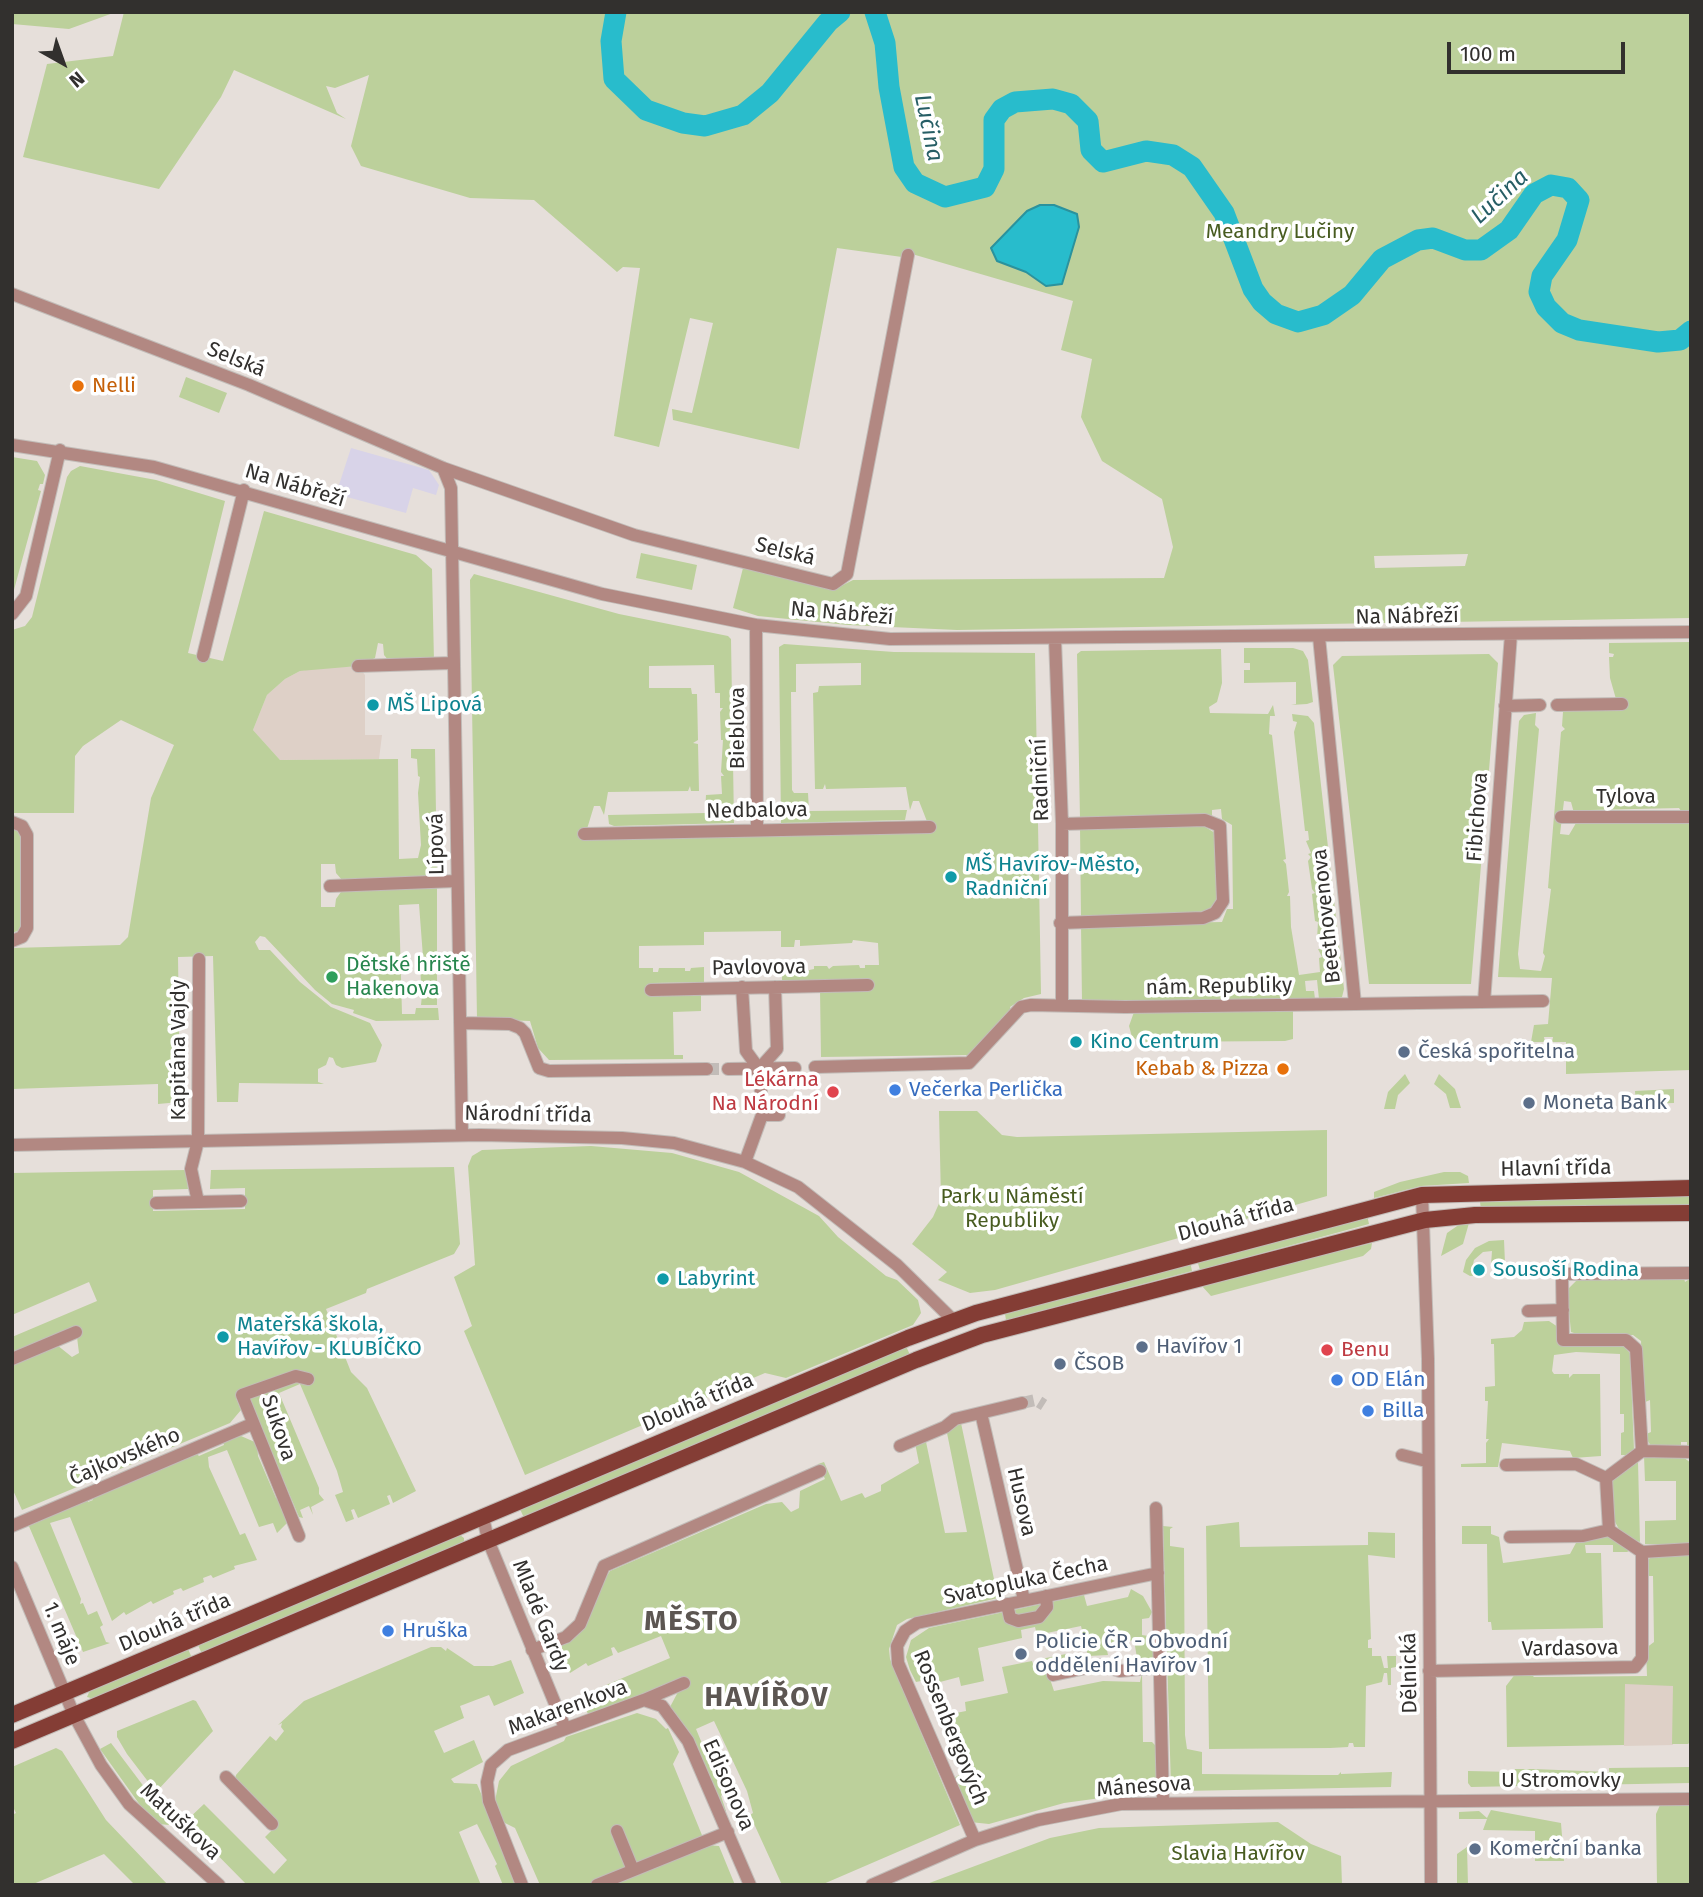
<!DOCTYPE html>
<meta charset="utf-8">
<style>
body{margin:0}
#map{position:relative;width:1703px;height:1897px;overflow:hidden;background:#e6dfda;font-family:"Fira Sans",sans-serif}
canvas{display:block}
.frame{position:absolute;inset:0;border:14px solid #32302e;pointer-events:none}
.north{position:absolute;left:28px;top:28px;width:70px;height:70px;-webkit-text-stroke:5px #fff;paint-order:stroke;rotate:140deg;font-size:19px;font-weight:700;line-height:28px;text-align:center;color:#32302e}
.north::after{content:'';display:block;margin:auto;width:24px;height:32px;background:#32302e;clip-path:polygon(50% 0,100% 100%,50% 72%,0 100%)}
.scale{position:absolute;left:1447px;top:42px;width:178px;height:32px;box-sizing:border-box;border:4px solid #32302e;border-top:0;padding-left:9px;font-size:21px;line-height:24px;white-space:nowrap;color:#32302e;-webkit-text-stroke:5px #fff;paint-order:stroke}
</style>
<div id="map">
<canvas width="1703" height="1897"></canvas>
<div class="frame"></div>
<div class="north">N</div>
<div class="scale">100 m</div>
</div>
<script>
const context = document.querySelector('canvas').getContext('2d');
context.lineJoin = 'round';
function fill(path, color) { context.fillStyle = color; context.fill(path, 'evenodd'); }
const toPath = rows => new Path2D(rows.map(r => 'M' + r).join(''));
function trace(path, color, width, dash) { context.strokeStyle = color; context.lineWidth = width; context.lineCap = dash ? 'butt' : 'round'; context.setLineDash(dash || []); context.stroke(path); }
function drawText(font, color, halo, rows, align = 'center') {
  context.font = font + ' "Fira Sans",sans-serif'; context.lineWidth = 7; context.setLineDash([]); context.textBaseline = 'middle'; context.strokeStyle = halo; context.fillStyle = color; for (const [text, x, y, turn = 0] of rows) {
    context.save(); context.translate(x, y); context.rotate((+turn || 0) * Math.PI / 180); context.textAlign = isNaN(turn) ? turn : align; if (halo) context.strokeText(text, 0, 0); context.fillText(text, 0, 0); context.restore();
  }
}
fill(toPath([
 [358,666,365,675,365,735,382,735,379,759,280,760,253,730,267,695,285,679,300,671,316,668],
 [1667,1683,1673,1686,1673,1745,1624,1746,1624,1684]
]), '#ded0c7');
fill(toPath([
 [351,448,429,470,439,485,436,495,413,488,406,513,336,494]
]), '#d8d3e8');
fill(toPath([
 [12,12,116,12,69,29,12,24],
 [124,12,1691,12,1691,618,957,630,848,625,758,616,733,608,743,568,833,590,853,580,1164,578,1173,547,1162,499,1102,461,1081,417,1092,359,1061,350,1073,301,912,254,902,257,837,248,799,449,673,420,672,409,692,413,713,323,690,318,659,447,614,436,640,268,623,267,617,272,534,200,470,198,361,166,351,146,369,75,335,88,326,86,337,113,346,119,234,70,221,97,159,189,23,157,47,64,113,56],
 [1468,554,1465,566,1375,568,1374,556],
 [186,377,227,393,219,413,179,397],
 [12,457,37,461,45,475,43,484,40,484,38,490,41,491,12,597],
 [80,466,156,480,225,501,188,653,223,661,264,511,416,555,432,569,434,662,389,661,384,655,383,644,378,643,375,658,358,666,300,671,285,679,267,695,253,730,280,760,398,759,399,859,418,858,421,845,418,793,420,777,418,776,417,759,411,758,411,749,435,749,437,879,342,880,336,873,335,864,321,864,321,907,335,907,336,899,343,889,437,888,437,1005,421,1005,423,986,421,985,420,958,423,957,419,904,399,905,402,1014,415,1014,416,1008,438,1008,439,1020,376,1021,353,1013,354,1010,332,1004,315,990,265,937,260,936,255,942,259,950,270,950,300,982,331,1007,370,1023,382,1045,376,1062,342,1068,336,1065,333,1058,329,1057,326,1065,318,1069,318,1082,324,1084,239,1083,238,1102,217,1102,213,956,178,957,180,1102,158,1104,158,1084,12,1089,12,948,120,945,128,937,151,798,174,745,121,720,83,746,75,756,74,813,12,813,12,630,25,626,32,617,67,477,71,471],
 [641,553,697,565,692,590,636,578],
 [474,574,619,614,728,636,731,639,734,823,614,826,609,824,608,815,705,813,706,795,722,794,721,776,724,776,721,772,723,740,721,740,720,712,723,708,720,708,720,693,715,693,714,665,649,666,649,688,691,688,692,694,697,694,698,740,693,743,698,744,699,791,691,791,690,786,688,791,608,792,604,815,600,806,594,806,587,829,928,824,919,801,913,801,910,810,906,787,826,789,825,784,823,789,815,789,813,693,818,692,819,686,861,685,861,663,796,664,796,692,791,692,792,790,794,793,808,793,809,811,907,810,905,820,781,823,779,647,784,644,894,652,1035,653,1041,994,1024,998,1010,1007,1012,1012,970,1055,821,1057,820,990,868,980,782,981,782,970,800,972,814,969,814,966,827,966,829,969,833,966,859,965,860,968,865,968,865,965,879,965,878,943,853,940,852,943,800,946,800,940,795,940,794,947,781,947,781,931,704,932,704,945,639,946,639,968,653,968,653,972,658,972,659,968,685,968,685,971,690,971,691,968,704,967,704,982,653,983,653,986,701,992,701,1011,673,1012,674,1055,683,1055,683,1059,549,1060,538,1048,530,1021,477,1019,470,580],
 [1691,642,1691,814,1683,814,1679,808,1590,810,1593,815,1574,813,1571,802,1564,801,1560,834,1569,835,1576,823,1691,820,1691,1070,1566,1074,1566,1042,1552,1042,1553,1037,1544,1037,1545,1042,1531,1042,1534,1025,1548,1024,1552,978,1498,977,1519,721,1524,715,1536,713,1535,725,1539,729,1518,954,1520,969,1541,971,1545,956,1543,953,1551,889,1548,888,1561,732,1565,729,1562,726,1563,712,1558,712,1558,709,1616,699,1610,678,1609,657,1613,657,1614,654,1609,653,1609,643],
 [1293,648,1303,651,1308,660,1313,702,1307,704,1291,705,1296,704,1296,682,1244,683,1244,670,1250,670,1250,663,1244,663,1244,648],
 [1221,649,1222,683,1217,702,1209,707,1210,713,1268,714,1273,705,1275,716,1270,716,1269,734,1272,735,1286,859,1283,860,1286,864,1289,892,1287,896,1290,896,1291,927,1299,975,1320,972,1319,958,1322,957,1318,949,1321,949,1320,941,1317,939,1318,922,1315,921,1312,894,1315,893,1312,889,1308,861,1311,857,1308,854,1311,853,1306,841,1309,840,1308,831,1305,831,1294,732,1297,722,1293,721,1292,714,1308,716,1314,723,1344,989,1342,997,1319,999,1317,980,1305,981,1306,991,1314,991,1315,999,1082,1002,1081,925,1222,922,1227,909,1233,909,1232,825,1222,819,1221,809,1212,810,1212,817,1080,819,1077,654,1081,651],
 [1489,654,1498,663,1471,984,1369,984,1333,665,1342,656],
 [12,825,19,830,23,842,23,929,12,933],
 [1202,825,1215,833,1218,901,1208,913,1081,918,1080,826],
 [1293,1009,1293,1039,1285,1041,1141,1042,1132,1037,1129,1026,1134,1012],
 [1405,1074,1410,1083,1398,1095,1395,1109,1384,1109,1388,1092],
 [1439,1074,1455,1089,1461,1108,1450,1108,1446,1094,1434,1084],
 [1674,1089,1674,1103,1636,1104,1635,1091],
 [939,1111,977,1111,1002,1135,1017,1137,1327,1130,1327,1196,995,1290,970,1293,938,1280,947,1272,912,1244,933,1217,941,1199],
 [591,1146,672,1153,739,1172,819,1216,838,1237,886,1276,897,1280,918,1300,921,1313,913,1325,786,1378,765,1373,525,1475,464,1331,472,1326,454,1277,475,1265,468,1166,472,1156,482,1150],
 [454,1167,460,1244,454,1254,367,1289,366,1293,326,1309,351,1372,367,1388,416,1491,393,1503,390,1495,387,1496,390,1504,358,1518,354,1509,351,1510,354,1519,346,1522,335,1495,343,1492,337,1471,300,1384,279,1393,319,1488,319,1494,324,1500,311,1507,313,1515,309,1506,300,1510,303,1518,299,1517,247,1394,236,1398,241,1410,230,1423,22,1510,12,1488,12,1363,57,1345,72,1357,79,1353,77,1337,12,1356,12,1337,97,1301,89,1282,12,1315,12,1173,186,1170,188,1189,153,1190,153,1211,245,1209,245,1188,210,1189,211,1170],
 [1444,1172,1460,1172,1468,1176,1469,1183,1421,1186,1374,1198,1374,1192,1400,1182],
 [1691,1195,1691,1207,1481,1209,1480,1202],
 [1367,1215,1369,1224,1200,1270,1197,1260],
 [1469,1223,1463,1244,1441,1256,1447,1233,1460,1224],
 [1504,1240,1505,1263,1491,1265,1492,1251,1483,1252,1474,1260,1472,1269,1479,1272,1486,1270,1486,1275,1470,1276,1463,1272,1466,1260,1475,1248,1489,1241],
 [1372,1243,1371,1249,1363,1256,1211,1296,1201,1285],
 [1190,1261,1192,1271,1006,1320,1005,1314],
 [1684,1278,1685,1282,1691,1278,1691,1447,1687,1447,1687,1442,1681,1442,1681,1447,1651,1446,1644,1435,1651,1432,1650,1400,1643,1403,1641,1341,1633,1335,1580,1335,1571,1332,1567,1290,1577,1280,1585,1279],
 [1549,1321,1558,1327,1559,1340,1623,1346,1630,1353,1634,1450,1631,1455,1621,1455,1621,1433,1624,1432,1624,1414,1620,1414,1620,1354,1576,1352,1554,1355,1552,1371,1554,1374,1569,1374,1569,1378,1573,1374,1600,1374,1601,1456,1573,1458,1570,1451,1502,1443,1498,1467,1461,1467,1461,1464,1486,1463,1486,1443,1489,1439,1486,1439,1488,1401,1485,1401,1485,1387,1495,1386,1494,1344,1491,1344,1491,1339,1514,1337,1522,1330,1524,1322],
 [906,1346,910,1355,524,1518,520,1509],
 [961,1423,998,1598,907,1619,897,1625,889,1649,890,1659,960,1825,821,1885,782,1885,750,1815,753,1813,747,1791,714,1721,696,1729,723,1794,721,1796,726,1811,716,1815,670,1707,679,1690,588,1714,580,1696,670,1658,661,1636,618,1653,614,1647,611,1648,613,1655,588,1666,586,1663,570,1673,558,1644,565,1641,610,1571,766,1504,782,1502,791,1512,799,1508,800,1491,825,1479,818,1464,824,1462,841,1501,862,1493,865,1498,881,1491,881,1485,919,1463,915,1443,925,1437,945,1533,967,1532,947,1433,943,1430],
 [241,1436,257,1443,258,1456,276,1498,282,1501,288,1522,277,1533,273,1523,259,1527,227,1450,208,1457,209,1467,240,1535,245,1533,257,1560,234,1566,235,1569,213,1578,211,1575,203,1578,204,1582,183,1591,181,1588,173,1591,174,1594,153,1604,151,1601,126,1615,124,1612,112,1621,70,1517,50,1523,81,1599,80,1604,83,1603,88,1615,97,1611,103,1625,100,1627,106,1642,110,1643,83,1652,28,1524,87,1499,88,1502,93,1500,92,1497,196,1453,199,1456,224,1445,223,1442],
 [1644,1456,1683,1457,1691,1463,1689,1544,1645,1544,1645,1521,1676,1520,1676,1481,1645,1481],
 [1636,1460,1638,1462,1640,1542,1622,1535,1613,1518,1613,1478],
 [1239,1522,1240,1547,1368,1545,1368,1532,1395,1533,1395,1558,1368,1555,1371,1639,1368,1640,1368,1648,1372,1648,1372,1656,1381,1656,1384,1668,1388,1668,1387,1656,1396,1656,1396,1667,1391,1668,1391,1685,1388,1685,1387,1673,1384,1673,1382,1682,1366,1686,1365,1747,1354,1747,1353,1743,1349,1743,1348,1747,1330,1748,1209,1749,1206,1526],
 [1163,1526,1173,1527,1170,1529,1170,1546,1184,1548,1185,1735,1187,1749,1202,1752,1202,1774,1312,1775,1338,1775,1341,1772,1341,1774,1392,1772,1391,1787,1182,1791,1171,1786],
 [1462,1526,1491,1526,1491,1534,1499,1537,1503,1563,1570,1554,1577,1541,1606,1536,1627,1544,1633,1549,1627,1552,1613,1552,1613,1545,1585,1545,1586,1553,1601,1553,1603,1628,1492,1630,1491,1622,1488,1622,1487,1544,1462,1544],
 [460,1535,464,1538,464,1544,202,1654,198,1645],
 [1691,1554,1691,1741,1688,1744,1672,1744,1673,1686,1625,1684,1624,1745,1507,1747,1506,1686,1516,1673,1529,1672,1534,1677,1647,1676,1646,1648,1654,1642,1653,1576,1645,1576,1648,1560,1651,1557],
 [1131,1589,1143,1596,1152,1612,1149,1618,1142,1619,1142,1635,1155,1637,1154,1662,1138,1664,1134,1640,1106,1646,1108,1655,1088,1656,1081,1626,1037,1635,1035,1627,1021,1630,1022,1638,978,1648,984,1681,961,1686,959,1677,940,1682,946,1715,966,1711,965,1702,1008,1693,1002,1667,1032,1661,1034,1667,1037,1666,1036,1660,1066,1654,1071,1665,1088,1660,1090,1664,1064,1670,1062,1662,1050,1665,1051,1672,1048,1673,1054,1691,1103,1681,1140,1682,1142,1673,1143,1742,1152,1742,1157,1747,1158,1781,1145,1792,1064,1803,989,1824,970,1822,954,1778,964,1772,926,1680,916,1682,910,1670,906,1657,911,1640,929,1628,1084,1595,1087,1606,1128,1597],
 [431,1647,441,1647,446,1651,447,1648,474,1666,493,1666,511,1660,524,1693,494,1706,489,1695,460,1706,464,1718,434,1731,444,1753,474,1740,483,1762,451,1779,454,1783,477,1784,519,1885,503,1885,495,1866,497,1864,477,1824,459,1832,481,1885,247,1885,185,1822,204,1804,274,1874,287,1860,265,1837,278,1824,235,1780,236,1775,270,1736,276,1741,284,1731,281,1727,282,1723,278,1725,304,1701],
 [188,1649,192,1658,94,1699,87,1697,90,1690],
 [193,1700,196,1701,213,1731,156,1792,127,1754,117,1737,117,1731],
 [637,1713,656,1719,666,1729,668,1728,679,1752,673,1764,706,1845,719,1846,735,1885,540,1885,515,1828,503,1822,495,1801,499,1781,511,1766,564,1741,566,1737],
 [111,1743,148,1792,177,1821,169,1825,159,1824,140,1805,100,1749],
 [56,1748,62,1751,106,1820,168,1885,135,1885,104,1854,31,1885,12,1885,12,1815,16,1813,12,1805,12,1767],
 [1688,1767,1691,1767,1691,1783,1528,1786,1528,1782,1520,1782,1520,1786,1471,1787,1468,1783,1468,1771,1514,1772,1515,1769,1533,1769,1609,1772,1609,1768],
 [1691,1803,1691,1885,1657,1885,1656,1814,1660,1805],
 [1491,1810,1561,1823,1564,1861,1535,1861,1535,1831,1483,1830,1487,1819,1459,1819,1459,1812,1479,1811,1487,1818],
 [1278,1822,1311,1844,1341,1856,1342,1885,924,1885,1050,1838,1099,1828],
 [1467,1847,1468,1885,1457,1885,1457,1854]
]), '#bcd09b');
const water = toPath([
 [1040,205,1054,205,1077,214,1079,227,1062,284,1046,286,1026,272,997,261,991,248,1027,211,1040,205]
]);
fill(water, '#28bccc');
trace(water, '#2b929d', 2);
trace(toPath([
 [616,12,611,41,614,79,646,110,683,123,705,126,743,115,770,93,828,22,840,12],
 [875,12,885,43,889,87,904,167,915,183,945,197,985,187,994,169,994,120,1002,109,1015,102,1053,99,1071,104,1088,121,1091,150,1103,162,1146,151,1173,155,1192,167,1224,213,1253,289,1262,302,1276,314,1298,322,1323,315,1352,295,1382,259,1418,240,1433,238,1465,250,1481,250,1509,230,1534,194,1551,185,1568,188,1579,200,1567,240,1542,276,1539,292,1546,307,1562,323,1579,330,1658,342,1680,340,1691,331]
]), '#28bccc', 21);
trace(toPath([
 [707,1069,728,1069],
 [1022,1403,1036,1400,1044,1405]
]), '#c2bcb8', 12, [12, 6]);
const minor = toPath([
 [12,294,249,385,443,468,634,535,833,584,847,574,908,255],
 [12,445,154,467,602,594,756,625,890,639,1691,632],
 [443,468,451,488,462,1135],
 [12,614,26,596,60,450],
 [756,625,757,830],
 [1319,637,1355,1004,1543,1001],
 [1055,639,1062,824,1062,1004],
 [203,656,244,490],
 [358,666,452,663],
 [1557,705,1622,704],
 [1505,706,1540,705],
 [1561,817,1691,817],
 [12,822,22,826,27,835,27,928,22,937,12,941],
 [584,834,930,827],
 [330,886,456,881],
 [1060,923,1203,918,1215,913,1223,901,1220,826,1205,820,1062,824],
 [742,987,746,1051,759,1069,762,1105,762,1115,745,1162],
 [651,990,868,985],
 [1484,1002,1511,634],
 [460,1023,510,1024,520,1028,525,1033,539,1068,549,1071,707,1069],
 [815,1067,969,1063,1021,1007,1031,1005,1125,1007,1355,1004],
 [728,1069,795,1068],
 [759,1069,777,1049,775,987],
 [762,1115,779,1115],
 [12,1145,480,1135,622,1138,674,1143,745,1162,798,1187,897,1265,953,1320],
 [1422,1195,1428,1359,1431,1885],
 [198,1202,191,1169,198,1141,199,959],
 [156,1203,241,1201],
 [1528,1311,1563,1310],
 [12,1359,76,1332],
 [981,1413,1024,1600],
 [900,1446,945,1427,955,1419,1022,1403],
 [1642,1451,1636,1349,1626,1340,1563,1340,1562,1274,1691,1273],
 [1691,1452,1642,1451,1606,1478,1609,1530,1642,1552,1691,1549],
 [1402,1455,1426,1461],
 [1506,1465,1576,1464,1606,1478],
 [1156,1508,1163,1803],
 [483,1517,488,1540,565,1728],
 [12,1526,252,1424],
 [299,1536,242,1395,296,1376,308,1379],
 [1510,1537,1583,1536,1609,1530],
 [12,1567,74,1715,101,1765,129,1804,219,1885],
 [1007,1604,1010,1618,1018,1621,1039,1617,1047,1607,1046,1596],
 [532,1650,566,1637,580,1624,604,1566,820,1471],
 [1429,1671,1635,1667,1642,1658,1642,1552],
 [1053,1675,1100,1665,1120,1671,1160,1667],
 [644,1700,684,1683],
 [226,1777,272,1824],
 [617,1831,633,1870],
 [975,1840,898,1663,897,1646,905,1631,917,1623,1158,1573],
 [522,1885,489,1801,487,1782,491,1765,508,1750,644,1700,662,1706,688,1741,750,1885],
 [597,1885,728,1832],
 [872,1885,975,1840,1038,1820,1121,1804,1691,1799]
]);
const major = toPath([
 [12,1715,908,1338,976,1313,1422,1195,1691,1188],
 [12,1741,916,1360,982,1335,1425,1220,1475,1215,1691,1213]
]);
trace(minor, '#c2bcb8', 14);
trace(major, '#c2bcb8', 18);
trace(minor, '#b28882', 12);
trace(major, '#843d35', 16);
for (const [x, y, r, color] of [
 [78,386,7,"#e8710a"],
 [373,705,7,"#0f9aa8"],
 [951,877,7,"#0f9aa8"],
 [332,977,7,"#2e9e5b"],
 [1076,1042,7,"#0f9aa8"],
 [1404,1052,7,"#5c6f8a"],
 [1283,1069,7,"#e8710a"],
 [895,1090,7,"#3f7fe0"],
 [833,1092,7,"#e0444e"],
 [1529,1103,7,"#5c6f8a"],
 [1479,1270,7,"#0f9aa8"],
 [663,1279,7,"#0f9aa8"],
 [223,1337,7,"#0f9aa8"],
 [1142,1347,7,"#5c6f8a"],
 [1327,1350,7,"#e0444e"],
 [1060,1364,7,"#5c6f8a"],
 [1337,1380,7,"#3f7fe0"],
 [1368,1411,7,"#3f7fe0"],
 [388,1631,7,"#3f7fe0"],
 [1021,1654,7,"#5c6f8a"],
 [1475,1849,7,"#5c6f8a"]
]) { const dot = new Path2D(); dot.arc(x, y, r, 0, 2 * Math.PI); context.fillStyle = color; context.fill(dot); trace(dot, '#fff', 2.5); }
drawText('21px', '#485c20', '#fff', [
 ["Meandry Lučiny",1280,232],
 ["Park u Náměstí",1012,1197],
 ["Republiky",1012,1221],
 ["Slavia Havířov",1238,1854]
]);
drawText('21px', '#32302e', '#fff', [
 ["Selská",236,360,22],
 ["Na Nábřeží",295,486,17],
 ["Selská",785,552,14],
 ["Na Nábřeží",842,614,5],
 ["Na Nábřeží",1407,617,-1],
 ["Bieblova",738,728,-90],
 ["Radniční",1041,780,-92],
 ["Tylova",1626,797],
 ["Nedbalova",757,811,-1],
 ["Fibichova",1478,817,-86],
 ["Lípová",437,844,-91],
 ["Beethovenova",1327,916,-96],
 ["Pavlovova",759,968,-1],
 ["nám. Republiky",1219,987,-1],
 ["Kapitána Vajdy",179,1050,-90],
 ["Národní třída",528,1115,1],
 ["Hlavní třída",1556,1169,-1],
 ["Dlouhá třída",1236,1220,-15],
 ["Dlouhá třída",698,1403,-23],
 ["Sukova",278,1428,71],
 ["Čajkovského",125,1457,-23],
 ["Husova",1021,1502,77],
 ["Svatopluka Čecha",1026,1581,-12],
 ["Mladé Gardy",540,1616,68],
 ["Dlouhá třída",175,1623,-23],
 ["1. máje",61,1634,68],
 ["Vardasova",1570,1649,-1],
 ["Dělnická",1410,1673,-91],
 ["Makarenkova",568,1708,-20],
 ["Rossenbergových",950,1728,68],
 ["U Stromovky",1561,1781],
 ["Edisonova",728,1785,66],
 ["Mánesova",1144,1787,-4],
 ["Matuškova",180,1822,43]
]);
drawText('21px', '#c56008', '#fff', [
 ["Nelli",92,386],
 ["Kebab & Pizza",1269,1069,"right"]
], 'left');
drawText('21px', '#0d838f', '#fff', [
 ["MŠ Lipová",387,705],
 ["MŠ Havířov-Město,",965,865],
 ["Radniční",965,889],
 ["Kino Centrum",1090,1042],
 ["Sousoší Rodina",1493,1270],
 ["Labyrint",677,1279],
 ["Mateřská škola,",237,1325],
 ["Havířov - KLUBÍČKO",237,1349]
], 'left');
drawText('21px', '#27864d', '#fff', [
 ["Dětské hřiště",346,965],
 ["Hakenova",346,989]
], 'left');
drawText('21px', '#4e5e75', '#fff', [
 ["Česká spořitelna",1418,1052],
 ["Moneta Bank",1543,1103],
 ["Havířov 1",1156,1347],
 ["ČSOB",1074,1364],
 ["Policie ČR - Obvodní",1035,1642],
 ["oddělení Havířov 1",1035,1666],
 ["Komerční banka",1489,1849]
], 'left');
drawText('21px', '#be3a42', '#fff', [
 ["Lékárna",819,1080],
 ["Na Národní",819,1104],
 ["Benu",1341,1350,"left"]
], 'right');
drawText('21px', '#366cbe', '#fff', [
 ["Večerka Perlička",909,1090],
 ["OD Elán",1351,1380],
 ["Billa",1382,1411],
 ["Hruška",402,1631]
], 'left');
drawText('italic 23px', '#265e65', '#fff', [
 ["Lučina",928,128,78],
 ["Lučina",1500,197,-43]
]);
context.letterSpacing = '2px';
drawText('bold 28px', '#5c5652', '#fff', [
 ["MĚSTO",692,1622],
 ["HAVÍŘOV",767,1698]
]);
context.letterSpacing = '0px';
</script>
